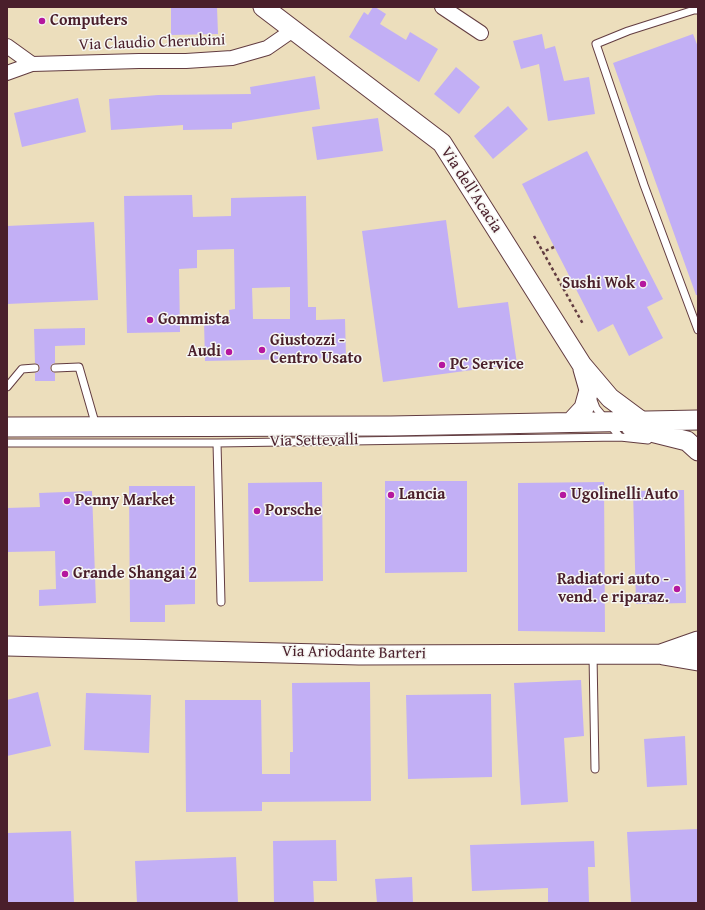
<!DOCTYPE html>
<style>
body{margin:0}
#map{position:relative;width:705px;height:910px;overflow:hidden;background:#ecdebc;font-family:"Gentium Book Plus",serif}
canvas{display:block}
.frame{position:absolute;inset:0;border:8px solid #4a1f2b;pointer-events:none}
</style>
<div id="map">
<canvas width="705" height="910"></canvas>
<div class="frame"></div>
</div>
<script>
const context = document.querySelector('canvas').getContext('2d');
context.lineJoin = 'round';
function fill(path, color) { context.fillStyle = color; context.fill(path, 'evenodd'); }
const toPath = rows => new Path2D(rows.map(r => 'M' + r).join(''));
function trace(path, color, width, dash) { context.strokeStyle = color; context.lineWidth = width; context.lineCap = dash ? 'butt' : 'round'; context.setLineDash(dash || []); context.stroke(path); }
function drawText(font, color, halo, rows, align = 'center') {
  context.font = font + ' "Gentium Book Plus",serif'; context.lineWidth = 3; context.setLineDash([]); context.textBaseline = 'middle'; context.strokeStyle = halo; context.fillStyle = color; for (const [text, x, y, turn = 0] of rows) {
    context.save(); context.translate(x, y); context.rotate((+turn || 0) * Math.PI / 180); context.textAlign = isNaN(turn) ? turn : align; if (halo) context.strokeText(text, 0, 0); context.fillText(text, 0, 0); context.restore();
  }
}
fill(toPath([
 [171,7,217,7,218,34,171,35],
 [373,7,375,7,386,14,380,24,406,40,410,32,438,49,419,82,349,37,364,12,368,15],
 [542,34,545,49,555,46,564,81,589,77,595,114,548,121,539,64,521,69,513,41],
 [693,34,698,47,698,295,696,295,613,63],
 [456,67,480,87,459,114,434,94],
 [315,76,320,109,232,123,232,129,183,130,183,125,111,130,109,99,158,95,251,94,250,87],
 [78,98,86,132,22,147,14,113],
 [508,106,528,129,493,159,474,136],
 [378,118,383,151,317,160,312,127],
 [587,151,663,299,647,307,663,338,629,356,613,324,598,332,522,184],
 [192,195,193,217,231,216,231,198,306,196,308,307,316,307,316,320,345,319,346,358,205,361,204,321,230,320,229,310,235,309,234,249,197,250,197,268,179,269,180,332,127,333,124,196],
 [290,287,290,319,253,319,252,288],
 [446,220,458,308,508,302,517,364,383,382,362,231],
 [94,222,98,300,7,304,7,226],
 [85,328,85,345,55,346,55,363,52,364,50,368,51,371,55,373,55,381,35,381,35,373,38,372,40,368,39,365,35,363,34,329],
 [385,481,467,481,467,572,385,573],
 [322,482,323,581,249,582,248,483],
 [604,482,605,632,518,631,518,483],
 [129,486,195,486,195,604,165,605,165,622,130,622],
 [684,490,686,603,636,604,633,491],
 [92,491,96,603,39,606,39,590,56,589,55,551,7,552,7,508,40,507,39,493],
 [581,680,584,736,564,738,568,802,521,805,514,683],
 [370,682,371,801,262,802,262,811,186,812,185,700,261,700,262,774,290,774,290,752,293,752,292,683],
 [38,692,51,746,7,756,7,700],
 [86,693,151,695,149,753,84,750],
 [491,694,492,777,408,779,406,695],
 [685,736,687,785,647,787,644,739],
 [698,829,698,903,631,903,627,832],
 [71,831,74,903,7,903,7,833],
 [336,840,337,881,313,881,314,903,274,903,273,841],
 [594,841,595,867,588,867,589,903,548,903,548,888,472,891,470,845],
 [236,857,238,903,137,903,135,861],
 [412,877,413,903,377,903,375,879]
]), '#c2aff5');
const lane = toPath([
 [698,10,694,10,628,31,596,44,644,185,698,330],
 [55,368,79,367,96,426],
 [7,387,22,369,35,368],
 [591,395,596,408,620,437],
 [7,443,217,443,620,437,648,440],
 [217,443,221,602],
 [593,655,595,769]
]);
const street = toPath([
 [442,7,481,33],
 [7,46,32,64],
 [7,73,32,64,139,61,186,61,232,58,267,48,293,30]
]);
const secondary = toPath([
 [263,7,442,143,582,365,610,398,641,421],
 [572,421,584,408,589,390,583,369],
 [7,427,391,426,698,420],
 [631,427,687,441,698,451],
 [7,646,359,655,661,654,698,641],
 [663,655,698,661]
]);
trace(lane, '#623c41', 9);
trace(street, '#623c41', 16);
trace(secondary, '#623c41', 21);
trace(toPath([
 [534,236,543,252],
 [554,247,543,252,583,324]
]), '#623c41', 2.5, [3, 3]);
trace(lane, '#fff', 7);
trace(street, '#fff', 14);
trace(secondary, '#fff', 19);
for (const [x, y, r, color] of [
 [42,21,4,"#b5179e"],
 [643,284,4,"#b5179e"],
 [150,320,4,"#b5179e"],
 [262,350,4,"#b5179e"],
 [229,352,4,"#b5179e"],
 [442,365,4,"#b5179e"],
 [391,495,4,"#b5179e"],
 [563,495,4,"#b5179e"],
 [67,501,4,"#b5179e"],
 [257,511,4,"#b5179e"],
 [65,574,4,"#b5179e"],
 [677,589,4,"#b5179e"]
]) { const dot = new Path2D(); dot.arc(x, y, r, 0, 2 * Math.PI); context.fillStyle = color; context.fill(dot); trace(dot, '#f6f6f2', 1.5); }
drawText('bold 16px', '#4a1f2b', '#f6f6f2', [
 ["Computers",50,21],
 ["Sushi Wok",635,284,"right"],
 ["Gommista",158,320],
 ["Giustozzi -",270,341],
 ["Centro Usato",270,359],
 ["Audi",221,352,"right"],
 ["PC Service",450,365],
 ["Lancia",399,495],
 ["Ugolinelli Auto",571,495],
 ["Penny Market",75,501],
 ["Porsche",265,511],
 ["Grande Shangai 2",73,574],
 ["Radiatori auto -",669,580,"right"],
 ["vend. e riparaz.",669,598,"right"]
], 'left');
drawText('16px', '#4a1f2b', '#f6f6f2', [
 ["Via Claudio Cherubini",152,43,-2],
 ["Via dell'Acacia",471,190,57],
 ["Via Settevalli",314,441,-1],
 ["Via Ariodante Barteri",354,653,1]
]);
</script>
